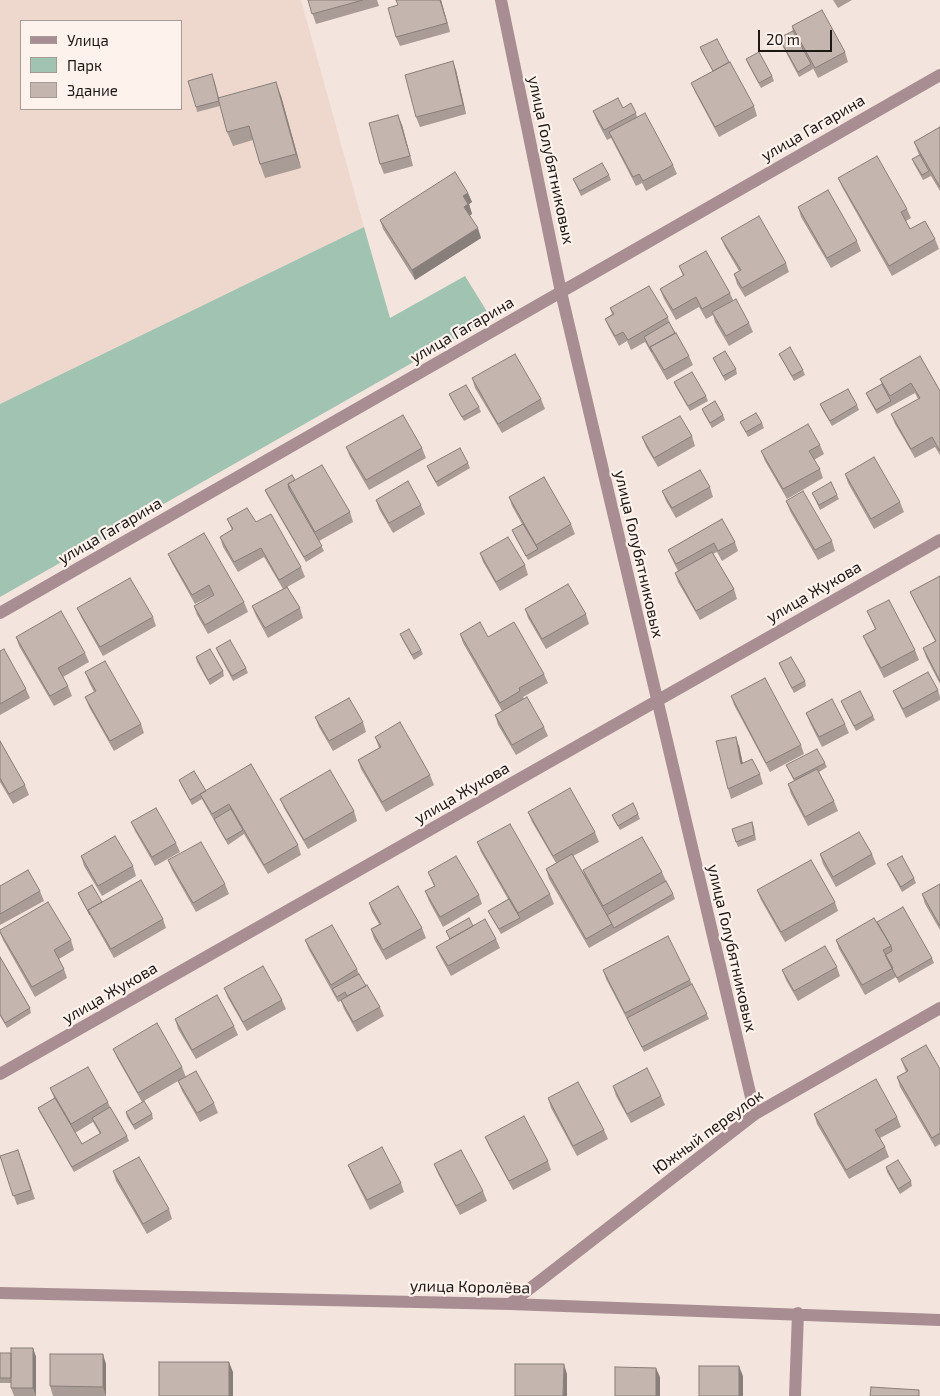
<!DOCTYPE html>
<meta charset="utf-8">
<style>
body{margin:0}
#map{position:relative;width:940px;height:1396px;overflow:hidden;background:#f3e4dd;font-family:"Exo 2",sans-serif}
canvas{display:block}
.legend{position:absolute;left:20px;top:20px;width:162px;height:90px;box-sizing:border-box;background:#fef2ec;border:1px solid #a49a96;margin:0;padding:6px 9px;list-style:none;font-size:15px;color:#1d1715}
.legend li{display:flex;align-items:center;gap:10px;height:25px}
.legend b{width:25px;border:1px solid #a49a96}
.scale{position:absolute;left:758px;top:30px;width:74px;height:22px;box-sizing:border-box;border:2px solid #1d1715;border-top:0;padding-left:6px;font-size:15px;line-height:18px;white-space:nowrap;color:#1d1715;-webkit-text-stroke:4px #fef2ec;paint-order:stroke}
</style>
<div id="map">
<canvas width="940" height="1396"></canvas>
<ul class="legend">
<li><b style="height:6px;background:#a88e92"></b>Улица</li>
<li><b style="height:14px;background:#a1c3b1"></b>Парк</li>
<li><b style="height:14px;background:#c4b5af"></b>Здание</li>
</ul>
<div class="scale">20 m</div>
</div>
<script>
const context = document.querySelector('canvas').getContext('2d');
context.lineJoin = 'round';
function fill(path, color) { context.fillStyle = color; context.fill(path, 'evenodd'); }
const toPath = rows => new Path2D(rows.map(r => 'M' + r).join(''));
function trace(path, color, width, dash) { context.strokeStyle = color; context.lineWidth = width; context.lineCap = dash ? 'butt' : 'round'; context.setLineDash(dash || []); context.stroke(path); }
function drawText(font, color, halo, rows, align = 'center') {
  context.font = font + ' "Exo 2",sans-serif'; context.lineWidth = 4.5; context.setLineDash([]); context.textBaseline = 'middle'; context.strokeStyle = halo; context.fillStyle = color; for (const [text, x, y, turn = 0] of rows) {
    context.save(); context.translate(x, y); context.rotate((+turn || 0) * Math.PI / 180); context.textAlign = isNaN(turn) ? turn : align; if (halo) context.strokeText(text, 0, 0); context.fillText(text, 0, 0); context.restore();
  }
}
fill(toPath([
 [0,0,301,0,364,227,0,404],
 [21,21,181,21,181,109,21,109]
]), '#eed7cd');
fill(toPath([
 [364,227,390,318,465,276,491,318,0,597,0,404]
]), '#a1c3b1');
trace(toPath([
 [501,0,561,292,755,1114],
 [0,613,940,75],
 [0,1074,940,540],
 [0,1293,510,1304,940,1320],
 [510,1304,755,1114,940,1008],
 [795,1396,798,1313]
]), '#a88e92', 12);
fill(toPath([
 [308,0,377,0,379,6,316,24],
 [441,0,450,32,400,46,396,37,398,5],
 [833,0,852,0,838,8],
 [792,26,845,52,848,62,818,78,813,68,813,69,799,77,781,43,779,38,793,31],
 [700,47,754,106,757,116,719,137,695,92,691,83,713,71,702,52],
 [746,59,772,76,774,81,761,88,748,64],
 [456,70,466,114,420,127,416,117],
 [214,79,219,98,281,96,301,168,265,178,260,164,253,140,233,146,227,132,220,106,197,112,196,107],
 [623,108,636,113,637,117,673,165,677,174,646,191,642,183,636,186,611,138,607,140,597,121,593,111],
 [402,125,413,166,384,174,380,164],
 [940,127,940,191,931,176,923,180,914,164,912,159,919,155,914,142],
 [609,175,611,180,581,196,573,179],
 [838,178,907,209,911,218,906,221,910,229,935,239,939,249,892,276,842,187],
 [468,193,472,202,469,204,472,214,469,215,481,238,415,280,383,229,380,220],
 [798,207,857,241,861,251,831,268,801,217],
 [721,238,786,263,789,272,745,297,737,284,734,274,739,271,725,247],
 [679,266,730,293,733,300,749,323,753,332,729,346,715,322,713,315,706,319,699,307,676,320,664,299,660,289,683,276],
 [610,308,668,317,669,322,689,356,693,365,667,380,645,342,631,350,627,341,619,346,609,328,605,319,612,314],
 [779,354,803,370,805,375,794,381,781,358],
 [920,356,940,391,940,455,935,447,915,458,895,424,891,414,918,399,915,393,877,414,868,398,866,393,882,384,880,379],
 [713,358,736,369,737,374,725,381,715,362],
 [472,378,541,399,545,409,502,433,475,388],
 [674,382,706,396,708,401,690,411,676,387],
 [449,394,479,407,481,412,464,421,451,399],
 [820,404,857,405,859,410,832,426,822,409],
 [702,409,723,415,725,420,712,428,704,414],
 [740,422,762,423,764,428,748,437],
 [692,436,695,446,658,467,646,447,642,437],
 [820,445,824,454,814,460,820,469,823,478,787,499,765,461,761,451],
 [346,447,422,448,426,458,369,490,350,457],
 [468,463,470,468,438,487,429,471,427,466],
 [845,474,900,502,904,512,874,529,848,483],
 [295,480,350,512,353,522,319,541,324,551,306,562,267,495,265,490],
 [710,487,713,497,676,518,666,501,662,491],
 [812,493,837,495,839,499,820,510],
 [509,497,571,524,575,534,528,560,514,535,512,530,522,524,512,506],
 [376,500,421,505,425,514,393,533,379,509],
 [786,501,832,541,835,551,818,560,790,511],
 [227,519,256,522,301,567,305,577,287,587,300,608,303,618,268,638,256,616,252,606,283,589,264,557,238,572,223,547,220,537,232,530],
 [722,519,735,542,738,551,722,561,717,552,713,554,734,589,737,599,700,620,678,582,675,573,678,571,672,559,668,550],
 [480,553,525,565,528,575,500,591,483,562],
 [168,554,244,602,248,612,208,634,197,615,194,606,212,595,195,604,172,563],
 [940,576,940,684,926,657,923,648,935,641,914,601,910,592],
 [77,608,153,617,156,626,103,656,81,617],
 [525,609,586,614,589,624,546,649,528,618],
 [867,611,915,650,919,660,884,678,867,645,863,636,875,629],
 [400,634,421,650,423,654,414,660,402,639],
 [460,634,488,637,544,674,548,683,523,697,544,727,548,736,516,755,498,725,495,715,502,711,463,643],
 [16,637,85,653,89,662,63,677,68,686,72,696,54,706,19,646],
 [216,648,246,668,248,673,233,681,218,653],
 [0,651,26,689,30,698,0,715],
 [196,657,223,671,224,676,210,685,197,662],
 [779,663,805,681,806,686,794,693,781,668],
 [85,672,141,724,144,733,114,751,89,707,85,697,94,692,89,682],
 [938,690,940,697,940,700,906,718,897,700,893,691],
 [731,696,801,745,804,754,770,772,734,705],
 [841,701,873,716,875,720,856,731,843,706],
 [806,713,845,724,849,733,822,747,810,723],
 [315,717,363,722,366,732,333,751,319,727],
 [375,737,430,775,434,785,386,812,361,769,358,760,379,748],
 [0,741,25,785,29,795,13,804,0,782],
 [739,746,743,764,760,774,763,784,731,799,728,789],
 [825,763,827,767,819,772,834,801,838,811,808,826,791,794,788,784,794,781,786,765],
 [179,780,206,791,298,845,301,855,268,874,244,834,228,845,204,803,202,799,192,805,181,785],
 [280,799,354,811,357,821,308,849,284,808],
 [528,812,595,832,599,842,573,856,585,875,583,870,662,872,666,881,673,894,675,899,589,948,549,879,546,869,556,863,532,822],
 [638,814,640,819,620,830,614,820,612,815],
 [131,822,176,843,180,852,155,866,135,831],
 [752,822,754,827,756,840,738,847,736,842],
 [477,842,550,894,554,904,501,934,490,915,488,911,508,899,481,852],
 [820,854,872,854,876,864,836,887,823,864],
 [81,856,133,866,136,876,102,896,84,866],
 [168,860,225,884,229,894,196,912,172,870],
 [887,864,914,878,916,883,902,892,889,868],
 [428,872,479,895,482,904,443,927,429,901,425,891,434,886],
 [940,884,940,930,925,904,922,894],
 [0,886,40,891,44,901,0,925],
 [757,890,835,902,838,911,785,942,761,900],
 [78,893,102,902,163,919,166,928,114,958,80,898],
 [369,903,422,928,426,938,386,960,374,939,371,929,379,924,372,912],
 [877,922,932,958,934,963,899,983,896,977,865,995,839,949,836,940],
 [473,926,496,939,500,948,451,976,440,956,436,947,450,939,446,931],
 [0,930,71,940,74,950,59,959,64,969,67,978,35,997,3,940,0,933],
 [305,940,357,969,359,974,366,986,380,1007,384,1016,357,1032,344,1009,341,1001,338,1002,309,950],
 [0,957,30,1008,31,1013,7,1028,0,1016],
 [837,967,840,976,798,1001,786,980,782,970],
 [603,970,690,980,709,1019,644,1052,606,979],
 [224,988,282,1000,286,1009,247,1031,228,998],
 [175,1019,234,1026,238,1035,196,1059,178,1029],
 [113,1049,182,1067,186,1077,214,1103,218,1113,200,1122,182,1091,178,1081,142,1102,117,1058],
 [901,1059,940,1069,940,1144,935,1147,900,1087,897,1077,906,1072],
 [613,1086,661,1096,665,1105,631,1123,616,1096],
 [50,1088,108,1102,110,1107,127,1136,129,1141,74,1172,40,1113,38,1108,54,1098],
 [93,1122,100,1134,82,1144,75,1133],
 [548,1098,604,1130,608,1139,577,1156,551,1108],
 [126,1112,152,1114,153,1119,135,1130,127,1117],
 [814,1114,897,1117,901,1127,880,1138,885,1147,889,1157,849,1179,817,1124],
 [485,1137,548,1161,551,1170,513,1190,489,1146],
 [0,1156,22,1160,35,1199,17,1205],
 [434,1164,483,1191,487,1201,460,1215,438,1174],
 [348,1165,401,1183,404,1192,370,1210,352,1174],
 [886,1167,911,1181,912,1186,900,1194,887,1172],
 [113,1171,169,1209,172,1219,147,1234,116,1181],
 [33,1348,36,1357,36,1396,14,1396,11,1388,11,1383,0,1383,0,1353,11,1353],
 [106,1364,106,1396,53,1396,50,1386]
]), '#a99c96');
fill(toPath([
 [440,0,441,0,450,32,447,23],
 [453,61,456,70,466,114,463,105],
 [276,82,281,96,301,168,296,154],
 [398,115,402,125,413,166,410,156],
 [468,193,472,202,469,204,472,214,468,217,464,207,463,196],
 [478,228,481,238,415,280,412,270],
 [736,737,739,746,745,774,741,764],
 [33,1348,36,1357,36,1396,33,1388],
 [103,1354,106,1364,106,1396,103,1387],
 [229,1362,233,1372,233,1396,229,1396],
 [564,1364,567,1374,567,1396,563,1396],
 [739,1366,743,1376,743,1396,739,1396],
 [656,1368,660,1377,660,1396,656,1396]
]), '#897f7a');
const building = toPath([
 [308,0,363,0,312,14,308,0],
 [396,0,440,0,447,23,396,37,388,8,398,5,396,0],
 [822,10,845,52,815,68,792,26,822,10],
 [793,31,811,64,798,72,779,38,793,31],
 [717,39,729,62,713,71,700,47,717,39],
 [759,52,772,76,759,83,746,59,759,52],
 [453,61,463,105,416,117,405,75,453,61],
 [730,62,754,106,715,127,691,83,730,62],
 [212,74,219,101,196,107,188,81,212,74],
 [276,82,296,154,260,164,249,126,227,132,218,98,276,82],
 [618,98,623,108,631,103,636,113,604,130,593,111,618,98],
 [645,113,673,165,643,181,639,174,633,177,609,132,645,113],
 [398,115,410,156,380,164,369,123,398,115],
 [940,127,940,187,914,142,940,127],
 [920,155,929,171,922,175,912,159,920,155],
 [877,156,907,209,901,212,910,229,925,221,935,239,889,266,838,178,877,156],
 [602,163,609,175,580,191,573,179,602,163],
 [455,172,468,193,463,196,468,204,464,207,478,228,412,270,380,220,455,172],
 [828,190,857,241,827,258,798,207,828,190],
 [759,216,786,263,742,288,734,274,741,270,721,238,759,216],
 [706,251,730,293,702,309,696,297,673,310,660,289,684,275,679,266,706,251],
 [649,286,668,317,628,340,623,332,615,336,605,319,614,314,610,308,649,286],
 [736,299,749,323,726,336,712,312,736,299],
 [669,322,675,333,650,347,652,352,644,337,669,322],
 [676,333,689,356,664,370,650,347,676,333],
 [790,347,803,370,792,376,779,354,790,347],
 [725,351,736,369,723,376,713,358,725,351],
 [515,354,541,399,498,424,472,378,515,354],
 [920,356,940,391,940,451,932,437,911,449,891,414,920,398,911,383,890,396,880,379,920,356],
 [692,372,706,396,688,406,674,382,692,372],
 [882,384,891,401,876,410,866,393,882,384],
 [466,385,479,407,462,417,449,394,466,385],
 [848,389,857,405,830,421,820,404,848,389],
 [715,401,723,415,710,423,702,409,715,401],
 [756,413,762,423,746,432,740,422,756,413],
 [403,415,422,448,366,480,346,447,403,415],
 [680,416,692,436,654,458,642,437,680,416],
 [808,424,820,445,809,451,820,469,783,489,761,451,808,424],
 [460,448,468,463,436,482,427,466,460,448],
 [874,457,900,502,871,519,845,474,874,457],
 [322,465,350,512,315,532,288,484,322,465],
 [700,470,710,487,672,508,662,491,700,470],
 [292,475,295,480,288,484,289,489,322,546,304,557,265,490,292,475],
 [544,477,571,524,536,545,509,497,544,477],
 [408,481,421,505,389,523,376,500,408,481],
 [831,482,837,495,819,505,812,493,831,482],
 [803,491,832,541,815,550,786,501,803,491],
 [247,508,256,522,271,514,301,567,279,580,261,548,234,562,220,537,233,529,227,519,247,508],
 [722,519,735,542,718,551,714,543,676,564,668,550,722,519],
 [523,524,538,549,526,556,512,530,523,524],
 [204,533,244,602,205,625,194,606,214,595,209,585,192,595,168,554,204,533],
 [508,537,525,565,496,582,480,553,508,537],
 [712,552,734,589,696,611,675,573,712,552],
 [940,576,940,681,923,648,936,641,910,592,940,576],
 [130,578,153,617,100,647,77,608,130,578],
 [568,584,586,614,542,639,525,609,568,584],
 [287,587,300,608,265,628,252,606,287,587],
 [889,600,915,650,881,668,863,636,876,629,867,611,889,600],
 [61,611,85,653,58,668,68,686,50,696,16,637,61,611],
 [480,622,488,637,514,622,544,674,519,688,520,691,500,703,460,634,480,622],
 [409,629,421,650,412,655,400,634,409,629],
 [230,640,246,668,232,676,216,648,230,640],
 [4,649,26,689,0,704,0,651,4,649],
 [210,649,223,671,208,680,196,657,210,649],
 [791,657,805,681,792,688,779,663,791,657],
 [105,661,141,724,110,741,85,697,96,691,85,672,105,661],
 [928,672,938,690,903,709,893,691,928,672],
 [765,678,801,745,766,763,731,696,765,678],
 [860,691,873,716,854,726,841,701,860,691],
 [527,697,544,727,512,745,495,715,527,697],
 [349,698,363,722,329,741,315,717,349,698],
 [832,699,845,724,819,737,806,713,832,699],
 [400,722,430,775,382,802,358,760,381,747,375,737,400,722],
 [736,737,741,764,752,759,760,774,728,789,716,741,736,737],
 [0,741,25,785,9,794,0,778,0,741],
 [817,749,825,763,794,779,786,765,817,749],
 [251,764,298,845,264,865,229,804,212,814,200,794,251,764],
 [817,769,834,801,805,817,788,784,817,769],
 [330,770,354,811,304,840,280,799,330,770],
 [194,771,206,791,190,800,179,780,194,771],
 [570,788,595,832,553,856,528,812,570,788],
 [633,803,638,814,618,826,612,815,633,803],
 [156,808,176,843,152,857,131,822,156,808],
 [231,809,243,830,226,840,214,819,231,809],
 [752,822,754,835,736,842,732,829,752,822],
 [510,824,550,894,518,913,477,842,510,824],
 [859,832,872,854,833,877,820,854,859,832],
 [115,836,133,866,98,886,81,856,115,836],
 [642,837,662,872,603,906,583,870,642,837],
 [201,842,225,884,193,903,168,860,201,842],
 [572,854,612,924,586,939,546,869,572,854],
 [456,856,479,895,440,917,425,891,435,886,428,872,456,856],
 [902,856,914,878,901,887,887,864,902,856],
 [811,860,835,902,781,932,757,890,811,860],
 [28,870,40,891,0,914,0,886,28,870],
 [141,880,163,919,111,949,88,910,141,880],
 [666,881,673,894,614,928,607,915,666,881],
 [940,884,940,926,922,894,940,884],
 [92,885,102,902,88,910,90,915,78,893,92,885],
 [398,886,422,928,383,950,371,929,381,924,369,903,398,886],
 [509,899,520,918,499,929,488,911,509,899],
 [48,902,71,940,54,950,64,969,32,987,0,932,0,930,48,902],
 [903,907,932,958,897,978,885,955,892,951,891,946,877,922,903,907],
 [469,918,473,926,450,939,446,931,469,918],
 [874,918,891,946,883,950,893,968,862,985,836,940,874,918],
 [485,919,496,939,448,966,436,947,485,919],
 [332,925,357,969,331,985,305,940,332,925],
 [668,936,690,980,625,1013,603,970,668,936],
 [825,946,837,967,794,991,782,970,825,946],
 [0,957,30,1008,5,1023,0,1014,0,957],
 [263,966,282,1000,243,1022,224,988,263,966],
 [359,974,366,986,347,996,345,992,337,997,332,989,359,974],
 [692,984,707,1014,642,1047,627,1018,692,984],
 [367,985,380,1007,353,1022,341,1000,367,985],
 [217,995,234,1026,192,1050,175,1019,217,995],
 [157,1023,182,1067,138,1093,113,1049,157,1023],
 [926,1045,940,1069,940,1133,932,1138,897,1077,908,1071,901,1059,926,1045],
 [88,1067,108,1102,71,1124,50,1088,88,1067],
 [647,1068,661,1096,627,1114,613,1086,647,1068],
 [196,1071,214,1103,197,1113,178,1081,196,1071],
 [876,1079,897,1117,875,1130,885,1147,846,1170,814,1114,876,1079],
 [578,1082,604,1130,573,1146,548,1098,578,1082],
 [55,1098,82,1144,101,1133,92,1118,110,1107,127,1136,72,1167,38,1108,55,1098],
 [144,1101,152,1114,133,1125,126,1112,144,1101],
 [524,1116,548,1161,509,1181,485,1137,524,1116],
 [382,1147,401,1183,367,1200,348,1165,382,1147],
 [18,1150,31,1190,13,1196,0,1156,18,1150],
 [461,1150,483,1191,456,1206,434,1164,461,1150],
 [139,1157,169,1209,143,1224,113,1171,139,1157],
 [898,1160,911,1181,898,1189,886,1167,898,1160],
 [11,1348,33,1348,33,1388,11,1388,11,1348],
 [0,1353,11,1353,11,1378,0,1378,0,1353],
 [50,1354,103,1354,103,1387,50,1386,50,1354],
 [159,1362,229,1362,229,1396,159,1396,159,1362],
 [515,1364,564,1364,563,1396,515,1396,515,1364],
 [699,1366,739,1366,739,1396,699,1396,699,1366],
 [615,1367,656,1368,656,1396,615,1396,615,1367],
 [871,1387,919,1390,919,1396,870,1396,871,1387]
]);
fill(building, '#c4b5af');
trace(building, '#897f7a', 1);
drawText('16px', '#1d1715', '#fef2ec', [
 ["улица Гагарина",813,128,-30],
 ["улица Голубятниковых",551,160,78],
 ["улица Гагарина",462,330,-30],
 ["улица Гагарина",110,531,-30],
 ["улица Голубятниковых",639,554,77],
 ["улица Жукова",814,592,-30],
 ["улица Жукова",462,793,-30],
 ["улица Голубятниковых",732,948,77],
 ["улица Жукова",110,993,-30],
 ["Южный переулок",708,1132,-36],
 ["улица Королёва",470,1287,1]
]);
</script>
